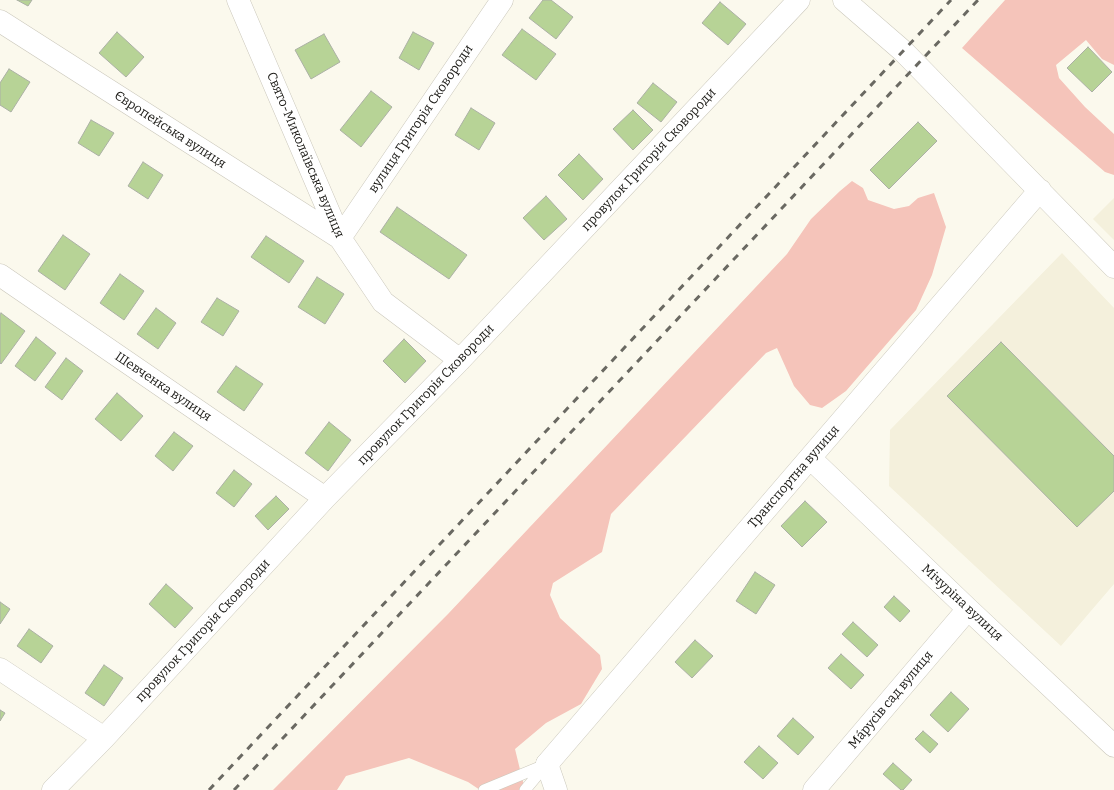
<!DOCTYPE html>
<meta charset="utf-8">
<style>
body{margin:0}
canvas{display:block;background:#fbf9ed}
</style>
<canvas width="1114" height="790"></canvas>
<script>
const context = document.querySelector('canvas').getContext('2d');
context.lineJoin = 'round';
function fill(path, color) { context.fillStyle = color; context.fill(path, 'evenodd'); }
const toPath = rows => new Path2D(rows.map(r => 'M' + r).join(''));
function trace(path, color, width, dash) { context.strokeStyle = color; context.lineWidth = width; context.lineCap = dash ? 'butt' : 'round'; context.setLineDash(dash || []); context.stroke(path); }
function drawText(font, color, halo, rows, align = 'center') {
  context.font = font + ' Bitter,serif'; context.lineWidth = 4; context.setLineDash([]); context.textBaseline = 'middle'; context.strokeStyle = halo; context.fillStyle = color; for (const [text, x, y, turn = 0] of rows) {
    context.save(); context.translate(x, y); context.rotate((+turn || 0) * Math.PI / 180); context.textAlign = isNaN(turn) ? turn : align; if (halo) context.strokeText(text, 0, 0); context.fillText(text, 0, 0); context.restore();
  }
}
fill(toPath([
 [1114,198,1114,240,1093,219],
 [1062,253,1114,308,1114,584,1061,646,889,486,890,430]
]), '#f4f0dc');
fill(toPath([
 [1005,0,1114,0,1114,65,1102,59,1086,40,1056,65,1059,78,1085,107,1114,134,1114,175,1105,172,962,48],
 [852,181,863,188,868,200,894,209,909,206,918,198,934,193,946,227,932,275,916,310,846,391,822,408,810,405,794,386,777,348,766,353,611,514,602,552,553,583,550,595,560,618,600,655,602,669,581,704,546,723,515,749,525,790,480,790,468,782,409,758,346,776,337,790,273,790,448,614,787,254,811,219,840,191]
]), '#f5c4ba');
const building = toPath([
 [17,0,32,0,28,6,17,0],
 [543,0,551,0,573,17,556,39,529,18,543,0],
 [720,2,746,24,728,45,702,23,720,2],
 [522,29,556,54,536,80,502,55,522,29],
 [117,32,144,57,126,77,99,53,117,32],
 [413,32,434,43,419,70,399,58,413,32],
 [324,34,340,62,311,79,295,50,324,34],
 [1088,47,1112,72,1092,92,1067,68,1088,47],
 [9,69,30,82,11,112,0,105,0,83,9,69],
 [653,83,677,102,661,122,637,103,653,83],
 [371,91,392,107,361,147,340,130,371,91],
 [471,108,495,123,479,150,455,135,471,108],
 [633,110,653,130,633,150,613,129,633,110],
 [91,120,114,133,99,156,78,143,91,120],
 [918,122,937,141,889,189,870,170,918,122],
 [579,154,603,179,583,200,558,175,579,154],
 [143,162,163,175,148,199,128,186,143,162],
 [546,196,567,219,544,240,523,218,546,196],
 [397,207,467,255,449,279,380,232,397,207],
 [63,235,90,254,65,290,38,271,63,235],
 [266,236,304,261,289,283,251,257,266,236],
 [120,274,144,291,124,320,100,303,120,274],
 [317,277,344,294,325,324,298,307,317,277],
 [217,298,239,311,223,336,201,322,217,298],
 [156,308,176,323,158,349,137,334,156,308],
 [1,313,25,331,1,364,0,363,0,315,1,313],
 [36,337,56,353,35,381,15,366,36,337],
 [404,339,426,361,405,383,383,361,404,339],
 [1001,342,1114,456,1114,491,1077,527,947,396,1001,342],
 [66,358,83,371,62,400,45,387,66,358],
 [236,366,263,384,244,411,217,392,236,366],
 [117,393,143,416,121,441,95,419,117,393],
 [329,422,351,440,328,471,305,453,329,422],
 [174,432,193,446,173,471,155,456,174,432],
 [234,470,252,484,234,507,216,493,234,470],
 [276,496,289,509,268,530,255,516,276,496],
 [805,501,827,522,802,547,781,526,805,501],
 [755,572,775,585,756,614,736,601,755,572],
 [166,584,193,608,175,628,149,604,166,584],
 [894,596,910,611,900,622,884,607,894,596],
 [0,602,10,609,0,624,0,602],
 [853,622,878,645,867,657,842,634,853,622],
 [29,629,53,646,41,663,17,646,29,629],
 [695,640,713,656,692,678,675,662,695,640],
 [841,654,864,675,851,689,828,668,841,654],
 [104,665,123,678,104,706,85,693,104,665],
 [951,692,969,709,948,732,930,715,951,692],
 [0,710,5,713,0,721,0,710],
 [793,718,814,737,798,755,777,736,793,718],
 [923,731,938,744,930,753,915,739,923,731],
 [759,746,778,763,763,779,744,762,759,746],
 [893,763,912,780,903,790,901,790,883,774,893,763]
]);
fill(building, '#b7d396');
trace(building, '#abb0a5', 1);
const lane = toPath([
 [484,790,547,764],
 [525,790,545,766]
]);
const street = toPath([
 [238,0,340,238,383,302,460,360],
 [844,0,903,51,1114,267],
 [0,21,340,238,502,0],
 [0,275,325,498],
 [810,458,968,609,1114,746],
 [0,669,104,738],
 [547,764,1040,190],
 [53,790,104,738,325,498,460,360,799,0],
 [814,790,968,609]
]);
const secondary = toPath([
 [547,764,556,790]
]);
trace(lane, '#cbc8bc', 12);
trace(street, '#cbc8bc', 23);
trace(secondary, '#cbc8bc', 23);
trace(lane, '#fff', 11);
trace(street, '#fff', 22);
trace(secondary, '#fff', 22);
trace(toPath([
 [209,790,951,0],
 [234,790,978,0]
]), '#6a6962', 3, [7, 7]);
drawText('13px', '#1b1a16', '#fff', [
 ["вулиця Григорія Сковороди",421,119,-56],
 ["Європейська вулиця",170,130,33],
 ["Свято-Миколаївська вулиця",305,155,67],
 ["провулок Григорія Сковороди",649,160,-47],
 ["Шевченка вулиця",163,387,34],
 ["провулок Григорія Сковороди",426,395,-46],
 ["Транспортна вулиця",794,477,-49],
 ["Мічуріна вулиця",962,603,43],
 ["провулок Григорія Сковороди",203,631,-47],
 ["Мáрусів сад вулиця",891,700,-50]
]);
</script>
